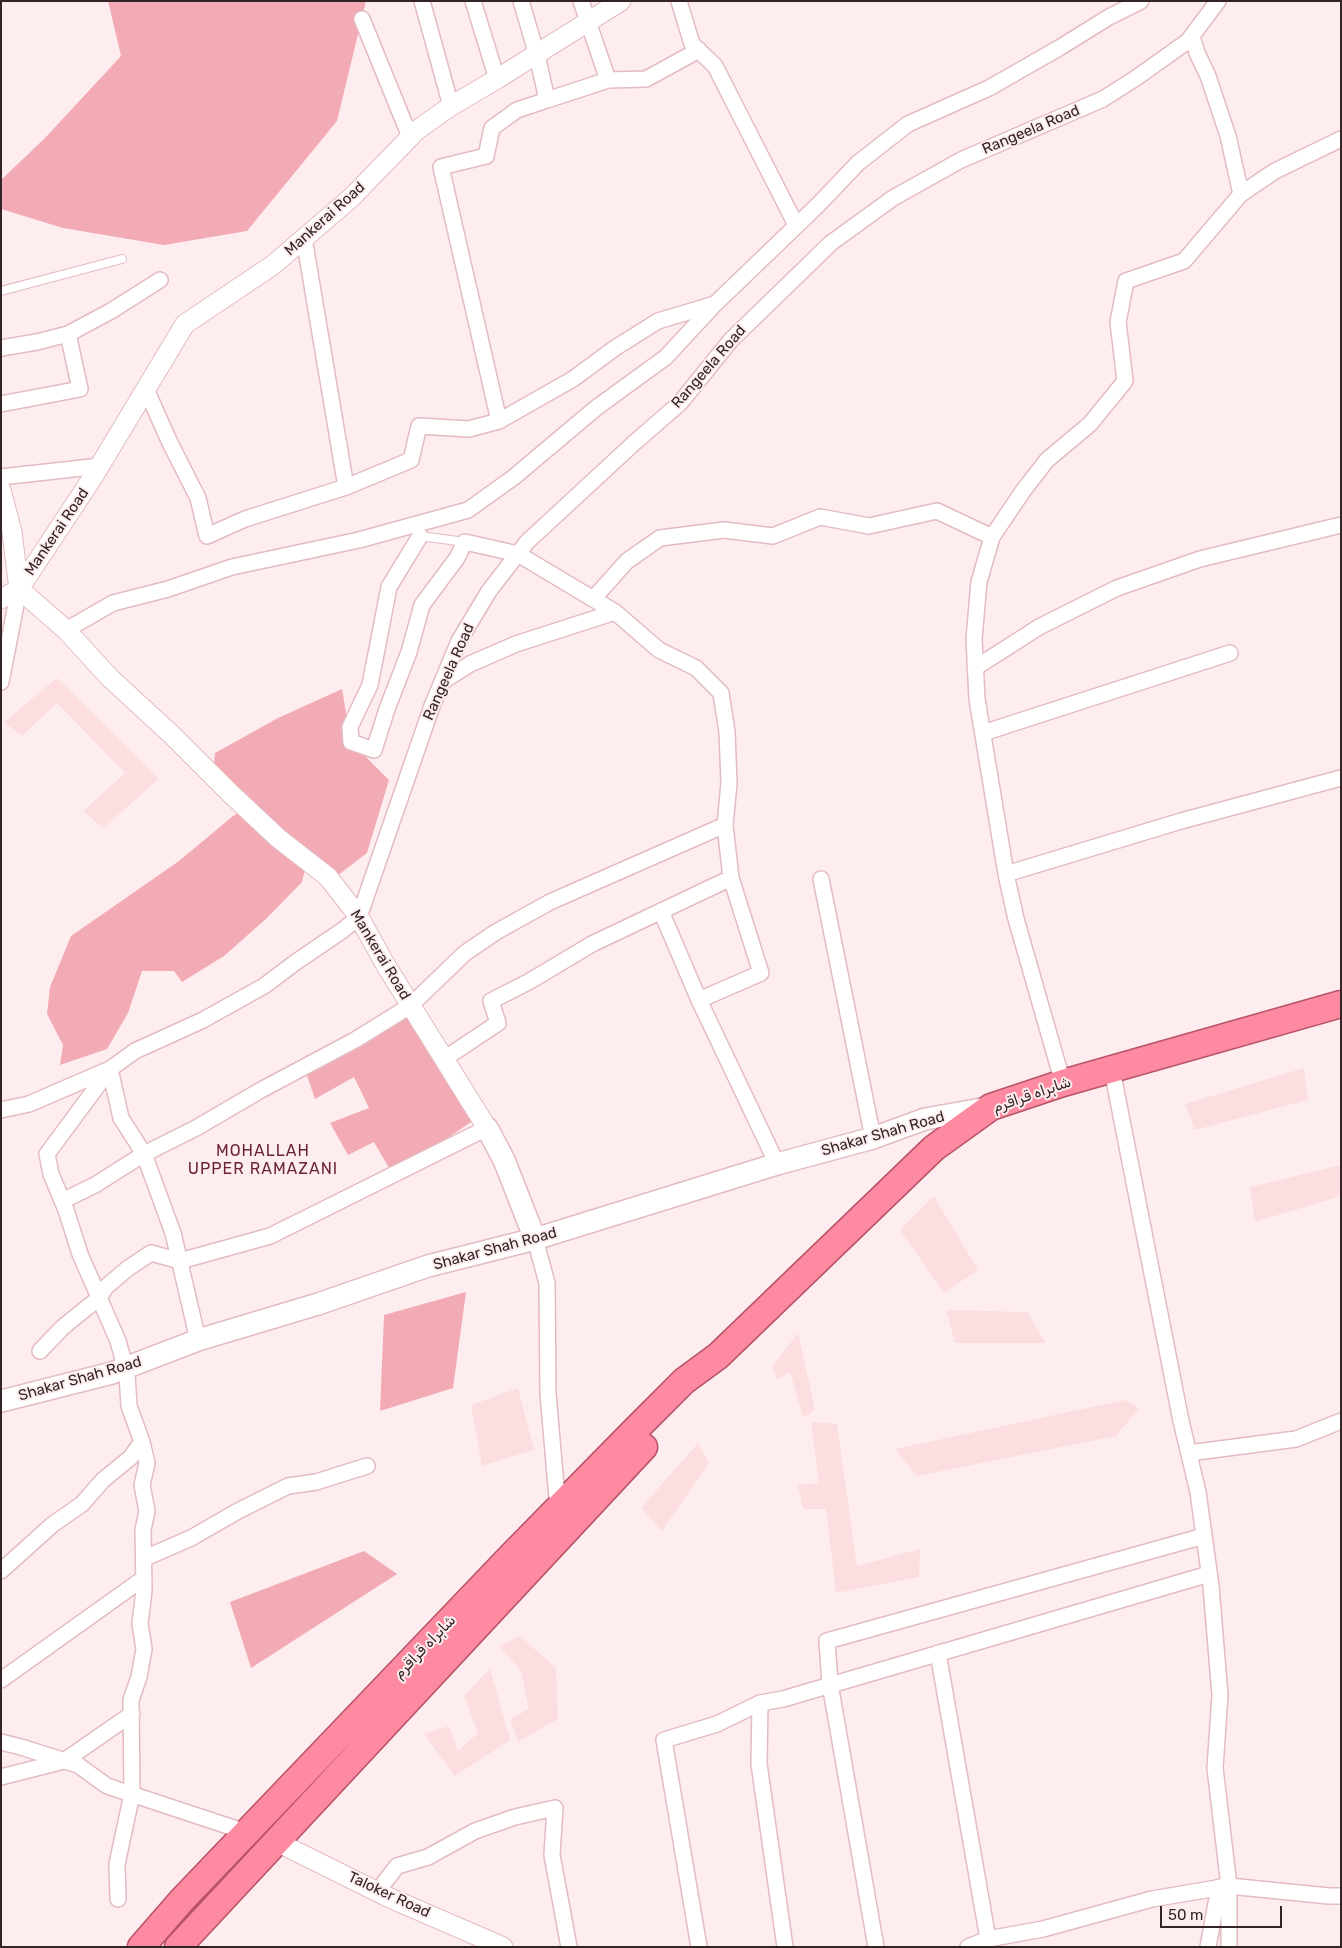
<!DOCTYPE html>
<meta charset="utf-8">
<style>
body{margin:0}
#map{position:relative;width:1342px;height:1948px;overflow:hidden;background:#feedef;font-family:Rubik,sans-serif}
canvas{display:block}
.frame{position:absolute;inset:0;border:2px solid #332426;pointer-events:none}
.scale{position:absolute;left:1160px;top:1906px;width:122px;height:22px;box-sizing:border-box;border:2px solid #332426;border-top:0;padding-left:6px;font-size:15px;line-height:18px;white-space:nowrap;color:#332426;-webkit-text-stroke:4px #feedef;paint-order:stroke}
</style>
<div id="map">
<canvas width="1342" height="1948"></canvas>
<div class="frame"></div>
<div class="scale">50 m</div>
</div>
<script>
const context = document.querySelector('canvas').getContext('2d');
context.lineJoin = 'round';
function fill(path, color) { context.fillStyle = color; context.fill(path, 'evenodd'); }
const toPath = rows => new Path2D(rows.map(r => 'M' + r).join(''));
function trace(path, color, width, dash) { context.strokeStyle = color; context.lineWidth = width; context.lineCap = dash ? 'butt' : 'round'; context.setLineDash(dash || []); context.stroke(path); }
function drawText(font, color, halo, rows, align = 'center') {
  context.font = font + ' Rubik,Vazirmatn,sans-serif'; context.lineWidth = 4; context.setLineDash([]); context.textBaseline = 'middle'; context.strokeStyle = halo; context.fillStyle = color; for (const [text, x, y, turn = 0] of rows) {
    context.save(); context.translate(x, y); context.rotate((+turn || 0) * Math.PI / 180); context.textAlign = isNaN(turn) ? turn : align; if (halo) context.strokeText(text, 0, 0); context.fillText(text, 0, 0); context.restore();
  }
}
fill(toPath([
 [57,678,159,779,103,828,83,811,125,773,57,703,22,736,4,722],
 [1304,1068,1308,1100,1195,1130,1185,1104],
 [1341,1165,1341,1196,1255,1222,1250,1187],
 [934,1196,978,1270,944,1293,900,1230],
 [946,1310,1027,1312,1046,1343,955,1343],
 [798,1333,815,1410,803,1418,790,1372,777,1380,772,1367],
 [518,1388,534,1450,482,1466,471,1405],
 [1125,1400,1139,1408,1116,1436,917,1476,895,1449],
 [811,1422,837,1424,857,1566,920,1549,919,1577,836,1593,826,1509,803,1509,798,1485,819,1483],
 [698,1443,709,1463,662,1531,641,1508],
 [520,1636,556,1668,558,1719,518,1742,510,1719,529,1709,521,1671,499,1646],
 [490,1668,510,1740,455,1776,424,1734,449,1726,458,1751,478,1733,464,1696]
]), '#fcdee1');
fill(toPath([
 [108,1,366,1,337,121,247,231,164,245,63,228,1,209,1,180,45,138,121,56],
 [342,689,351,742,389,780,367,853,333,879,307,861,302,882,267,918,224,956,182,982,174,971,142,971,128,1013,107,1049,60,1065,63,1045,47,1014,50,987,71,936,179,861,233,816,246,808,213,776,215,753,278,718],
 [410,1006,480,1116,393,1175,374,1142,348,1155,330,1123,369,1108,354,1077,315,1099,304,1067],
 [466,1292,453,1388,380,1411,384,1315],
 [364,1551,397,1574,251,1668,230,1602]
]), '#f2abb5');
const service = toPath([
 [1,291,122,259],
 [420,536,465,542]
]);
const minor = toPath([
 [422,1,451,106],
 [473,1,497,79],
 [521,1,537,55,547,100,608,80,581,1],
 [679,1,692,44,715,66,796,225],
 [362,19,410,137],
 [1192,36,1197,53,1208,76,1228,136,1241,194,1275,171,1341,139],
 [608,80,646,79,699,50],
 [547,100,517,110,492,128,486,156,441,167,499,421,573,379,615,348,658,321,715,304],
 [304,238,346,487,411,460,419,426,469,429,499,421],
 [1,348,37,342,68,334,111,311,160,280],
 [146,389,170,443,198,498,207,536,245,519,346,487],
 [1,404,80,389,68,334],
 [1,477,100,466],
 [420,536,389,587,370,685,350,727,351,742,374,750,387,709,409,652,422,605,457,558,465,542,518,554,615,612,659,650,696,668,721,693,727,732,729,783,725,825,731,878,761,973,699,1000],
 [992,537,979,582,974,639,977,699,1006,874,1016,919,1063,1083],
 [593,599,627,561,660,538,724,530,773,536,820,517,869,526,937,511,992,537,1023,491,1047,460,1090,424,1125,381,1118,322,1126,281,1184,261,1241,194],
 [66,630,113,603,168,589,232,567,359,540,468,510,514,477,596,408,666,357,715,304,818,205,858,163,908,124,989,88,1059,48,1109,17,1141,1],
 [975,668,1039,627,1117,588,1200,559,1341,525],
 [1,682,19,589],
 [442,682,470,664,516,644,615,612],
 [983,733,1230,653],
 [1006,874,1181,821,1341,778],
 [821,879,873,1138],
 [661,911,699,1000,777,1164],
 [444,1059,498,1023,491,1001,530,981,592,944,731,878],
 [1112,1070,1181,1421,1198,1492,1211,1586,1220,1695,1215,1768,1229,1886,1229,1947],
 [1,1110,29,1104,110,1069,121,1118,144,1154,173,1233,198,1340],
 [62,1201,95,1185,144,1154,196,1128,261,1090,355,1040,410,1006,465,953,496,932,550,902,725,825],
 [535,1239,547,1283,548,1394,558,1509],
 [40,1351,63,1327,99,1298,106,1287,127,1269,151,1253,180,1261,270,1236,487,1128],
 [1189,1453,1296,1439,1341,1421],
 [145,1558,191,1538,238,1511,288,1486,316,1482,367,1466],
 [1,1571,52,1525,82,1504,103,1480,130,1458,142,1442],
 [938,1653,988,1939],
 [1,1680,144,1578],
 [760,1703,759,1764,785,1947],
 [1,1742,21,1747,78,1765,107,1786,252,1834],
 [1,1777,64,1761,132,1714],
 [377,1892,397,1866,428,1857,475,1831,515,1817,555,1808,552,1855,569,1947],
 [118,1899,117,1864,132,1794,131,1700,139,1677,144,1649,140,1624,144,1590,143,1530,147,1511,142,1485,147,1463,142,1442,129,1406,127,1374,118,1341,80,1254,66,1210,51,1174,47,1154,110,1069,135,1051,203,1020,264,986,296,962,343,930,359,917,432,706,459,641,489,591,527,542,633,444,680,403,731,340,831,243,893,198,961,160,1103,99,1136,78,1188,41,1218,1],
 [699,1947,664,1740,717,1724,760,1703,783,1699,1209,1574],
 [876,1947,830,1684,827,1641,1204,1536],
 [968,1947,988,1939,1043,1929,1152,1899,1229,1886,1329,1896,1341,1896],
 [1208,1947,1219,1887]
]);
const tertiary = toPath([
 [1,490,12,532,19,589],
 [19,589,66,630,110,678,173,736,230,793,278,838,328,877,359,917,385,964,487,1128],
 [1,599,19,589,93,477,185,324,273,265,352,197,417,130,451,106,497,79,621,1],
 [275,1841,390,1898,503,1947]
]);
const secondary = toPath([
 [487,1128,504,1160,535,1239],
 [1,1401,112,1373,198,1340,318,1304,428,1266,535,1239,777,1164,873,1138,925,1119,987,1108]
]);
const trunk = toPath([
 [141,1947,182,1900,514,1553,636,1429,684,1381,718,1356,934,1148,991,1107,1063,1083,1341,1004],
 [178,1947,644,1447]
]);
trace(service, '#e3bbc0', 10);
trace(minor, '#e3bbc0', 18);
trace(tertiary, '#e3bbc0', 21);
trace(secondary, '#e3bbc0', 24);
trace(trunk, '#b75367', 29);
trace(service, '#fff', 8);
trace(minor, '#fff', 15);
trace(tertiary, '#fff', 19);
trace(secondary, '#fff', 21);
trace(trunk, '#fe8aa2', 26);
drawText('15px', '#332426', '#feedef', [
 ["Rangeela Road",1031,130,-23],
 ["Mankerai Road",325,219,-42],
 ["Rangeela Road",709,367,-49],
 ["Mankerai Road",57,532,-56],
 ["Rangeela Road",449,672,-66],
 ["Mankerai Road",380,955,59],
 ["شاہراہ قراقرم",1032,1095,-19],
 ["Shakar Shah Road",883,1134,-16],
 ["Shakar Shah Road",495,1249,-15],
 ["Shakar Shah Road",80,1379,-16],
 ["شاہراہ قراقرم",425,1647,-46],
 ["Taloker Road",389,1895,25]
]);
context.letterSpacing = '1px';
drawText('16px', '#6a2534', '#feedef', [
 ["MOHALLAH",263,1151],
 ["UPPER RAMAZANI",263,1169]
]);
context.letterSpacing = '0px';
</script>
